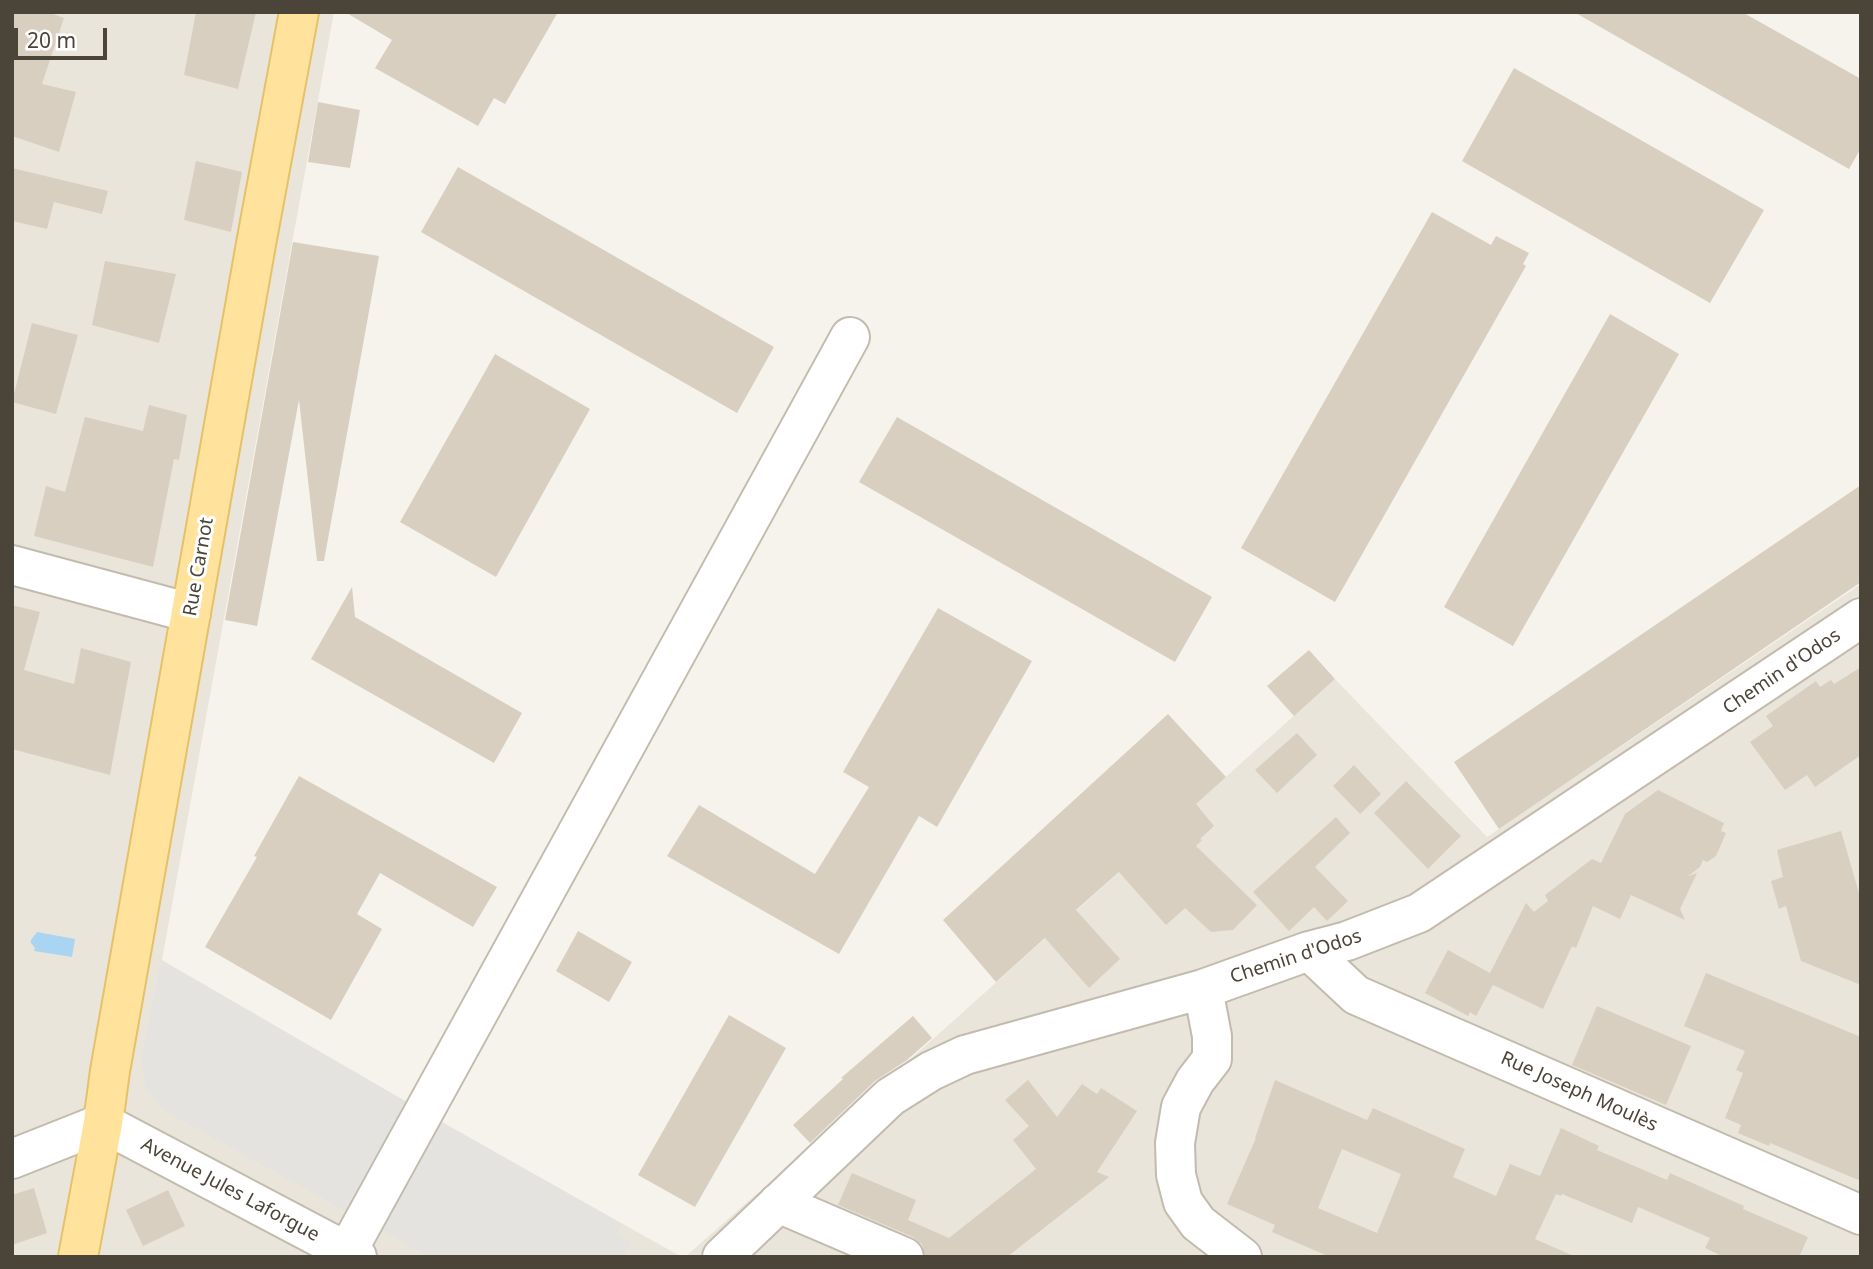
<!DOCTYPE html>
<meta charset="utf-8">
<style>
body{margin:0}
#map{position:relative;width:1873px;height:1269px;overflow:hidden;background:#f6f3ec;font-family:"Noto Sans",sans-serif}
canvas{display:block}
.frame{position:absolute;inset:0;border:14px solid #4b4439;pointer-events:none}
.scale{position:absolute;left:14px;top:28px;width:93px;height:32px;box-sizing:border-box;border:4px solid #4b4439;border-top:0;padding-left:9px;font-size:21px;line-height:24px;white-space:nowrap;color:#4b4439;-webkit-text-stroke:5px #fff;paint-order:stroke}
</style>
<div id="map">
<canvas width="1873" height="1269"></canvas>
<div class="frame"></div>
<div class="scale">20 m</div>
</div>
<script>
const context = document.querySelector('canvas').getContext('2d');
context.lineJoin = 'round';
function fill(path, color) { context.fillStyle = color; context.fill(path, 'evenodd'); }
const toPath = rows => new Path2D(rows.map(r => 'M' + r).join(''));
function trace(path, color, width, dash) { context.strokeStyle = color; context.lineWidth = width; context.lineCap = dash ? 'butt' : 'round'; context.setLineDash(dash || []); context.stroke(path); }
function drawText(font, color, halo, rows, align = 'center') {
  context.font = font + ' "Noto Sans",sans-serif'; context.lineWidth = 6; context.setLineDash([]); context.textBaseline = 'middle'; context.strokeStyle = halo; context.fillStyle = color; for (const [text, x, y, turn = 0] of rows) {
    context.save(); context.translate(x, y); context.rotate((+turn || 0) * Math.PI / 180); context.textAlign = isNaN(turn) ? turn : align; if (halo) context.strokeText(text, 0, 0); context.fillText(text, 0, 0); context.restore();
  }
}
fill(toPath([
 [12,12,334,12,162,960,424,1112,680,1256,686,1256,933,1039,1335,679,1487,837,1861,584,1861,1257,12,1257]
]), '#eae5da');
fill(toPath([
 [161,960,424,1112,622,1224,617,1233,631,1242,624,1254,627,1257,429,1257,165,1111,146,1089,141,1062]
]), '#e5e3e0');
fill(toPath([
 [37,932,75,939,72,957,34,951,35,948,31,943,31,940]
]), '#a9d4f2');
fill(toPath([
 [12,12,48,12,64,18,42,84,76,92,59,152,12,136],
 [196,12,256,12,238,89,184,75],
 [345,12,558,12,505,104,494,98,478,126,375,68,392,40],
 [1574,12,1742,12,1861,79,1861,148,1849,169],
 [1514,68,1764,210,1710,303,1462,161],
 [318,102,360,110,350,168,308,162],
 [196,161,242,172,231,232,184,220],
 [458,167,774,347,737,413,421,232],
 [12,168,108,191,102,214,54,202,47,229,12,221],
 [1432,212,1491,245,1496,236,1529,253,1523,264,1526,266,1335,602,1241,548],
 [293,242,379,256,324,561,317,561,299,400,257,626,225,620],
 [105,261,176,274,159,343,92,325],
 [1610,314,1679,354,1513,646,1444,607],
 [32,323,78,335,56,414,12,402],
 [495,354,590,409,496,577,400,522],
 [149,405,187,415,179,460,174,459,153,567,34,536,46,486,65,492,85,417,143,431],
 [897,417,1212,597,1175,662,859,482],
 [1861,485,1861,582,1499,829,1454,762],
 [352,587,355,617,522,713,494,763,311,659],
 [12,605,40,612,24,670,74,684,81,648,131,662,110,775,12,749],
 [938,608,1032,661,937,827,919,816,839,954,667,856,699,805,815,874,869,787,843,772],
 [1309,650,1335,679,1294,716,1267,686],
 [1861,667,1861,755,1815,787,1807,775,1785,790,1750,742,1773,726,1766,716,1816,681,1820,687,1831,680,1834,684],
 [1168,714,1226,777,1196,804,1214,826,1200,839,1202,840,1196,846,1257,905,1233,930,1211,932,1185,908,1166,925,1119,872,1076,910,1120,959,1089,988,1045,938,996,982,943,920],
 [1297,733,1317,755,1277,793,1255,770],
 [1354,765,1381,794,1360,814,1333,786],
 [299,776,497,887,473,927,380,873,357,914,382,929,331,1020,205,947,257,857,254,856],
 [1406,781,1461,836,1428,869,1374,813],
 [1658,790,1724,823,1721,831,1726,833,1716,856,1707,862,1703,860,1700,867,1688,876,1697,873,1680,909,1685,920,1631,895,1620,919,1593,906,1576,948,1572,946,1543,1009,1493,985,1476,1016,1470,1012,1468,1016,1425,993,1448,950,1490,973,1526,903,1534,912,1548,901,1545,895,1592,859,1601,863,1625,814],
 [1336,817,1350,833,1315,867,1348,901,1327,921,1314,907,1289,931,1253,892],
 [1841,831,1861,900,1861,985,1801,961,1786,906,1779,909,1771,881,1783,877,1777,850],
 [578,931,632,962,609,1002,556,971],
 [1706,973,1861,1037,1861,1181,1770,1143,1769,1146,1738,1133,1741,1125,1725,1118,1743,1073,1736,1070,1745,1051,1684,1026],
 [1597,1006,1691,1046,1666,1105,1572,1065],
 [729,1015,786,1048,695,1207,638,1175],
 [913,1016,932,1038,907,1060,875,1081,810,1143,793,1125,843,1079,841,1078],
 [1028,1080,1057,1117,1082,1084,1097,1094,1101,1088,1137,1111,1097,1172,1109,1177,1007,1257,925,1257,922,1244,913,1237,838,1205,852,1173,916,1200,908,1220,949,1238,1036,1169,1013,1140,1029,1126,1005,1100],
 [1275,1080,1367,1120,1373,1108,1465,1149,1453,1177,1496,1196,1510,1164,1540,1176,1561,1128,1599,1146,1597,1150,1667,1180,1670,1173,1744,1206,1743,1209,1808,1237,1799,1257,1724,1257,1705,1248,1710,1238,1638,1207,1632,1223,1562,1194,1561,1196,1556,1194,1535,1239,1576,1257,1330,1257,1272,1232,1275,1225,1227,1204,1256,1138,1255,1138],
 [1342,1149,1401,1174,1377,1233,1318,1208],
 [34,1188,47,1233,12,1245,12,1195],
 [168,1190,185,1226,143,1246,126,1210]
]), '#d8cfc1');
const minor = toPath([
 [12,565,191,613],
 [1309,951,1356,995,1861,1215],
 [1203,989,1212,1036,1212,1059,1195,1081,1181,1107,1175,1143,1176,1175,1183,1202,1198,1223,1242,1257],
 [12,1159,103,1123,357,1257],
 [778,1203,904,1257],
 [344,1257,850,337],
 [722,1257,890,1097,931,1071,965,1055,1203,989,1309,951,1347,941,1419,913,1861,618]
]);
const major = toPath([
 [78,1257,103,1123,110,1071,256,244,299,12]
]);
trace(minor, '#c2bbae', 42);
trace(major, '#e6c16a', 42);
trace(minor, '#fff', 38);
trace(major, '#ffe39c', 38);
drawText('19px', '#4b4439', '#fff', [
 ["Rue Carnot",199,567,-80],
 ["Chemin d'Odos",1782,672,-34],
 ["Chemin d'Odos",1296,957,-18],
 ["Rue Joseph Moulès",1579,1092,24],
 ["Avenue Jules Laforgue",230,1190,28]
]);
</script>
